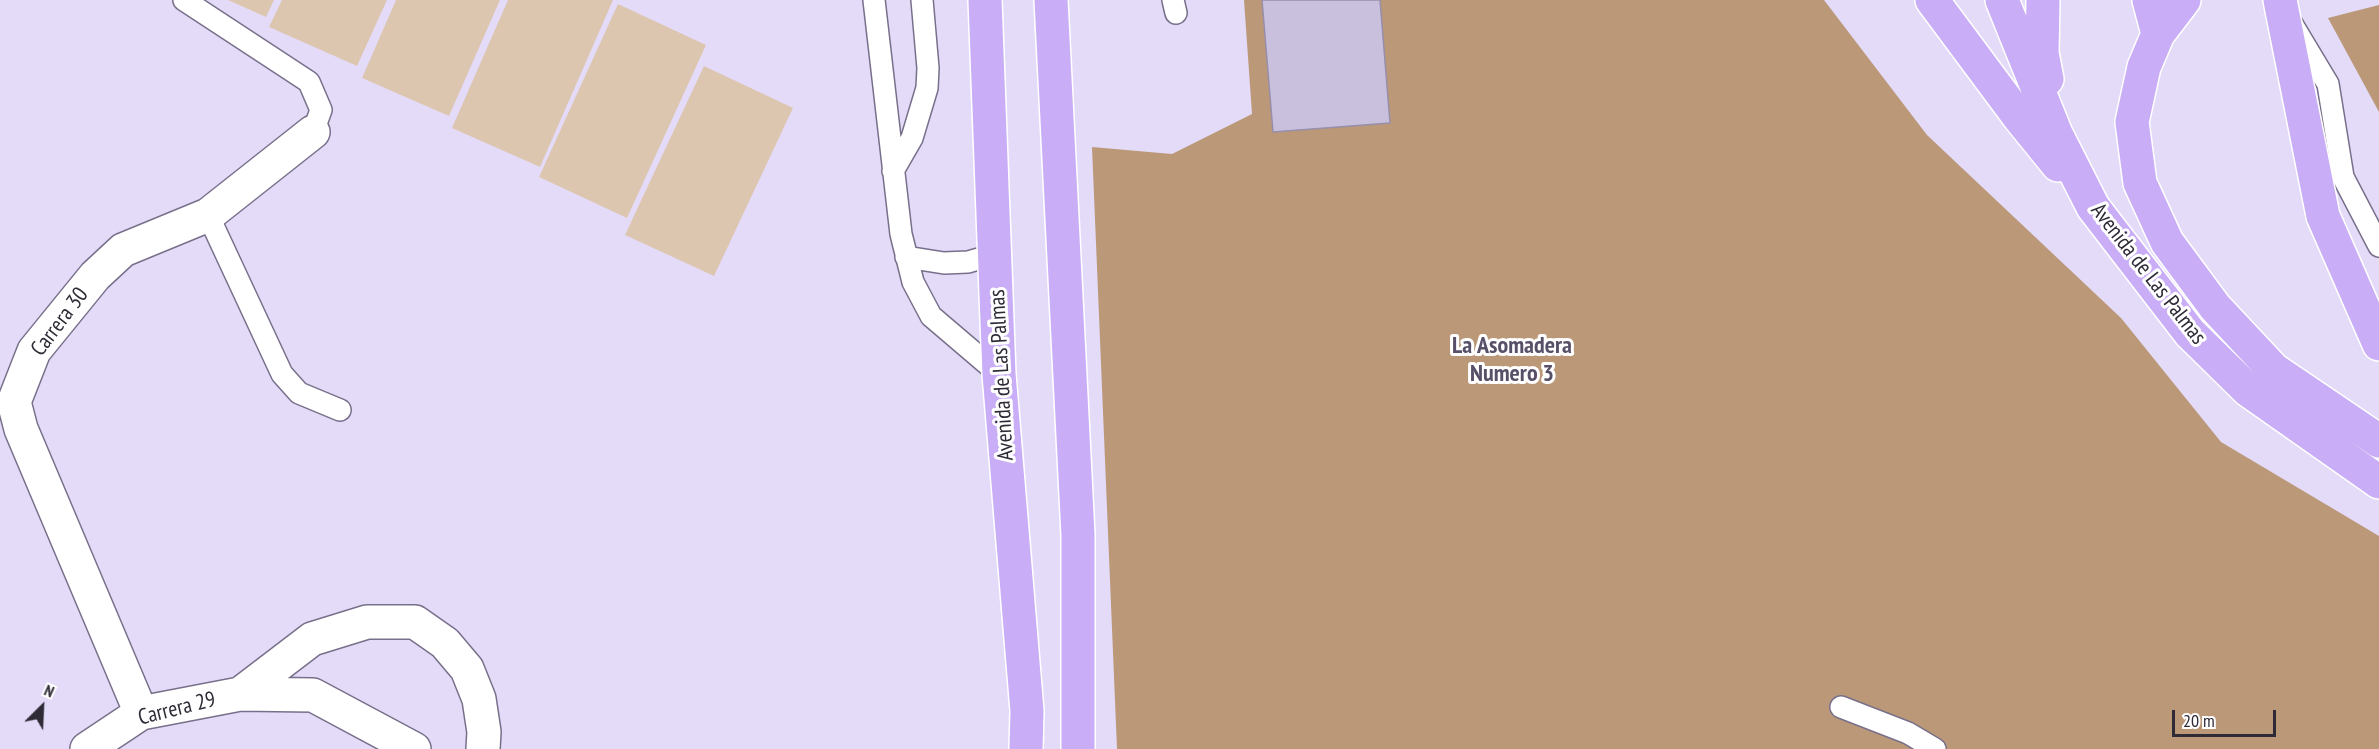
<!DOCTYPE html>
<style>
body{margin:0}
#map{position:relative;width:2379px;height:749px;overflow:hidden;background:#e4dbf9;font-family:"PT Sans Narrow",sans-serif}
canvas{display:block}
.north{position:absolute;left:12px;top:677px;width:60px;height:60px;-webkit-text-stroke:4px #fff;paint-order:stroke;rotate:24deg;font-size:16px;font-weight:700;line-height:24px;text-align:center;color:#2e2b36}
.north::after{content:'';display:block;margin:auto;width:21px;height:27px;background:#2e2b36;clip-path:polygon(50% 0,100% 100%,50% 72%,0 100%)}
.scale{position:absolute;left:2172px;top:710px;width:104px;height:27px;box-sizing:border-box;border:3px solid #2e2b36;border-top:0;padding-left:8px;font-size:18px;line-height:21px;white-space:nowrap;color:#2e2b36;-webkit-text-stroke:4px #fff;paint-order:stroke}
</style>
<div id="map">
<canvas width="2379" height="749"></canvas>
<div class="north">N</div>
<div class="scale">20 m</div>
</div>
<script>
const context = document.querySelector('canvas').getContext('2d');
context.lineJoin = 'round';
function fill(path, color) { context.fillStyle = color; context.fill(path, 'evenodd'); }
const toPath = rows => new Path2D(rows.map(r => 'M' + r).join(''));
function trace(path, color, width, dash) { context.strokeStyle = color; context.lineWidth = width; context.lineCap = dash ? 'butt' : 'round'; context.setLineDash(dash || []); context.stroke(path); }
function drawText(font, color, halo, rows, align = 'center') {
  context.font = font + ' "PT Sans Narrow",sans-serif'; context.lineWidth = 6; context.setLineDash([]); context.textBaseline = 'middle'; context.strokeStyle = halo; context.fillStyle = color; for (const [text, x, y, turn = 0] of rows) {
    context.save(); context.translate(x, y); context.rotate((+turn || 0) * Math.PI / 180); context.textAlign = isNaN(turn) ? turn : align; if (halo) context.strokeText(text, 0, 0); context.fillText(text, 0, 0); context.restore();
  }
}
fill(toPath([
 [228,0,274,0,266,17],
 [282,0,387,0,357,66,269,27],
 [396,0,500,0,449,116,362,78],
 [508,0,613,0,540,167,452,128],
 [618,4,706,45,627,218,539,177],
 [704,66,793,108,714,276,625,235]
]), '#ddc6b0');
fill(toPath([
 [1244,0,1824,0,1927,135,2121,318,2221,442,2379,536,2379,749,1117,749,1092,147,1172,154,1252,114],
 [2379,5,2379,112,2328,18]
]), '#bb9878');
const building = toPath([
 [1262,0,1380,0,1390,123,1273,132,1262,0]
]);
fill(building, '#c9c0dd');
trace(building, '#978eaa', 1.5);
const lane = toPath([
 [184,0,309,82,321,110,313,132],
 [874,0,901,234,913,282,931,316,999,374],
 [1173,0,1176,13],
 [2292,24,2328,84,2343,177,2379,246],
 [893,171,912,138,927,88,928,68,922,0],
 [208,215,282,374,299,393,340,410],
 [906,257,944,263,968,262,996,254],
 [1841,707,1908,733,1935,749]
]);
const street = toPath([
 [240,694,312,639,367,622,415,622,445,643,467,669,479,699,484,732,483,749],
 [141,713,21,429,14,402,34,351,95,276,123,250,208,215,313,132],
 [87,749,141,713,240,694,313,695,414,749]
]);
const primary = toPath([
 [985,0,999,374,1027,711,1026,749],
 [1051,0,1078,535,1078,749],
 [1932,0,2019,117,2058,165],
 [2002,0,2056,134,2093,207,2190,333,2248,390,2379,482],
 [2043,0,2042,53,2047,79],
 [2149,0,2158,34],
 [2184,0,2158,34,2144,67,2132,122,2140,183,2167,242,2215,307,2274,370,2379,441],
 [2280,0,2323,216,2379,344]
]);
trace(lane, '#78708a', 24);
trace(street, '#78708a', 36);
trace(primary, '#fff', 36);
trace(lane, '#fff', 21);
trace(street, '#fff', 33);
trace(primary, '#c9adf6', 33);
drawText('22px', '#2e2b36', '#fff', [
 ["Avenida de Las Palmas",2148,274,52],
 ["Carrera 30",60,322,-53],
 ["Avenida de Las Palmas",1002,375,-93],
 ["Carrera 29",177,709,-14]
]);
drawText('bold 24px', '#585068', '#fff', [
 ["La Asomadera",1512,346],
 ["Numero 3",1512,374]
]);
</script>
